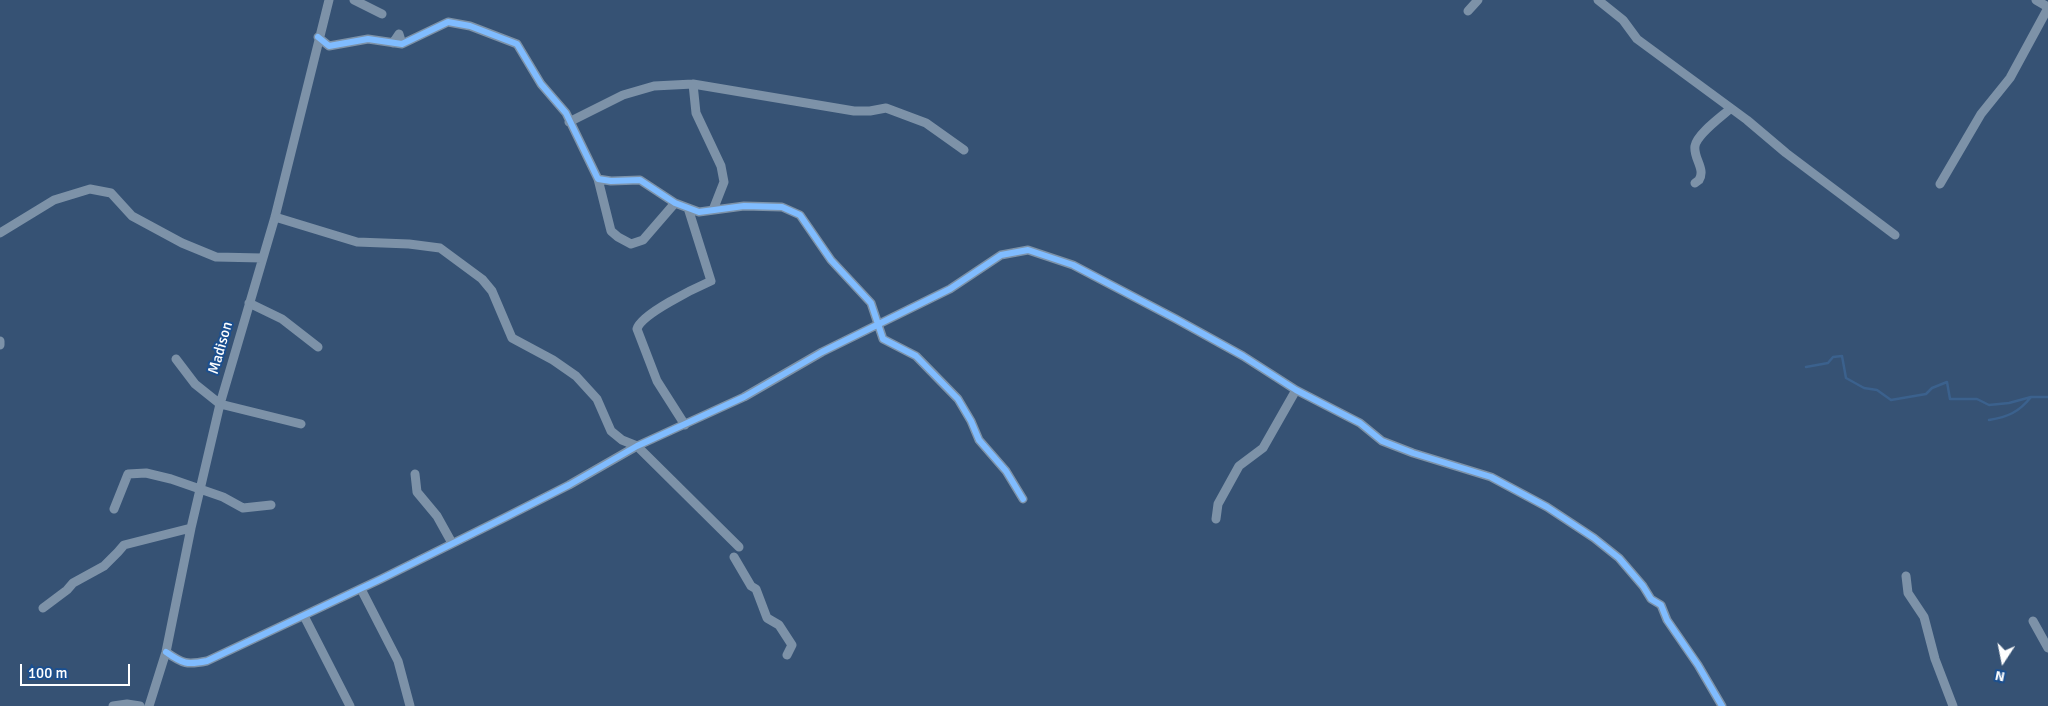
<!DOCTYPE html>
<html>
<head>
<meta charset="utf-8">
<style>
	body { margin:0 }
	#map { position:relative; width:2048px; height:706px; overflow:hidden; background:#365274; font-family:Signika,sans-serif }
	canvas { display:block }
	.north { position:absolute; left:1978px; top:636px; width:50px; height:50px; -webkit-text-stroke:4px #1b4f8f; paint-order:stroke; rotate:191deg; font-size:14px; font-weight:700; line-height:20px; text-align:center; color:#fff }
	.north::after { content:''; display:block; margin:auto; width:18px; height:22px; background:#fff; clip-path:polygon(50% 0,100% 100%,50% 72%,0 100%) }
	.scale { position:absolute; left:20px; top:664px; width:110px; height:22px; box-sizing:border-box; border:2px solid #fff; border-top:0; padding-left:6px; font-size:15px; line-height:18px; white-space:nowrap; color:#fff; -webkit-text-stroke:4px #1b4f8f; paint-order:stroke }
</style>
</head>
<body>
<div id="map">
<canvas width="2048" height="706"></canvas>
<div class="north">N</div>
<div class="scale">100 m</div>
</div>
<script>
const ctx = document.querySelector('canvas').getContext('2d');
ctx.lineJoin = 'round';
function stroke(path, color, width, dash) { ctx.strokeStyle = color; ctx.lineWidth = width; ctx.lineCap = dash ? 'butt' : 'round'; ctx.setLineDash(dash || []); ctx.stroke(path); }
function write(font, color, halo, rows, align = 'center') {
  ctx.font = font + ' Signika,sans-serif'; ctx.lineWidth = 4; ctx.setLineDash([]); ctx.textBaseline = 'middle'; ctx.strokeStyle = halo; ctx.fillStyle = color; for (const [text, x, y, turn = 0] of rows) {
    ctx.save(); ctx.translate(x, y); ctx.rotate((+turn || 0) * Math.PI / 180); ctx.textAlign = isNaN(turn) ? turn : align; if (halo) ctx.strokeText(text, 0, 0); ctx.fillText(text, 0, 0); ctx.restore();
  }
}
const stream = new Path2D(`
	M1806 367 1828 363 1833 357 1842 356 1846 378 1864 388 1877 390 1891 400 1926 394 1932 388 1947 382 1950 399H1977L1989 405 2009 403 2031 397
	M1989 420C2008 417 2019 412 2031 397H2048`);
const minor = new Path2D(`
	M354 0 382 14
	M1598 0 1623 20 1637 39 1747 120 1786 153 1895 235
	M2036 0 2048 7
	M1468 11 1478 0
	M318 37 329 46 368 39 402 44 448 22 470 26 517 44 541 84 566 113 598 179 611 181 640 180 675 203 699 212 744 206 782 207 800 215 831 260 871 303 883 339 916 356 958 399 971 421 979 440 1006 471 1023 499
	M393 43 399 34 402 44
	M569 122 623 95 654 86 693 84
	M598 179 611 231 618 237 631 244 643 240 675 203
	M1695 183 1699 180C1706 169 1693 158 1695 146 1697 134 1721 117 1730 109
	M1940 184 1981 114 2010 78 2048 8
	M713 210 724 182 721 166 696 113 693 84 854 111H870L886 108 926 123 964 150
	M275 217 357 242 409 244 440 248 482 279 492 291 512 338 553 360 576 376 597 399 611 431 622 440 637 446 739 547
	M0 233 54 200 90 189 111 193 132 216 182 243 216 257 262 258
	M249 303 282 319 318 347
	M0 341V345
	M176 359 195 384 220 404 301 424
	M685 425 657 381 637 329C641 314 695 288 711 281L688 208
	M415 474 417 492 437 516 452 543
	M114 509 128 474 146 473 171 479 223 497 243 508 271 505
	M1216 519 1218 504 1239 466 1263 448 1296 390
	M734 557 751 586 756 589 767 618 779 625 792 645 787 655
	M1906 576 1908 593 1924 617 1935 659 1953 706
	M361 589 398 661 410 706
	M43 608 67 590 73 583 104 566 118 552 124 545 191 528
	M304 616 350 706
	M2033 621 2048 648
	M166 652C183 664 187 665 207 661L381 579 504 518 569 485 637 446 744 397 822 352 950 289 1001 255 1028 250 1073 265 1176 319 1243 356 1296 390 1360 423 1382 441 1413 453 1491 477 1547 507 1594 538 1619 558 1643 586 1651 599 1661 605 1667 620 1698 665 1722 706
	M113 706 127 704 140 706
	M149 706 166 652 191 528 220 404 275 217 329 0`);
const cycleway = new Path2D(`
	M318 37 329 46 368 39 402 44 448 22 470 26 517 44 541 84 566 113 598 179 611 181 640 180 675 203 699 212 744 206 782 207 800 215 831 260 871 303 883 339 916 356 958 399 971 421 979 440 1006 471 1023 499
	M166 652C183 664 187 665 207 661L381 579 504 518 569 485 637 446 744 397 822 352 950 289 1001 255 1028 250 1073 265 1176 319 1243 356 1296 390 1360 423 1382 441 1413 453 1491 477 1547 507 1594 538 1619 558 1643 586 1651 599 1661 605 1667 620 1698 665 1722 706`);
const streetNames = [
	["Madison",221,348,-74]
];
stroke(stream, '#3b618d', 2.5);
stroke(minor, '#7d92a8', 9);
stroke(cycleway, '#80bcff', 6);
write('15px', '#fff', '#1b4f8f', streetNames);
</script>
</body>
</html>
